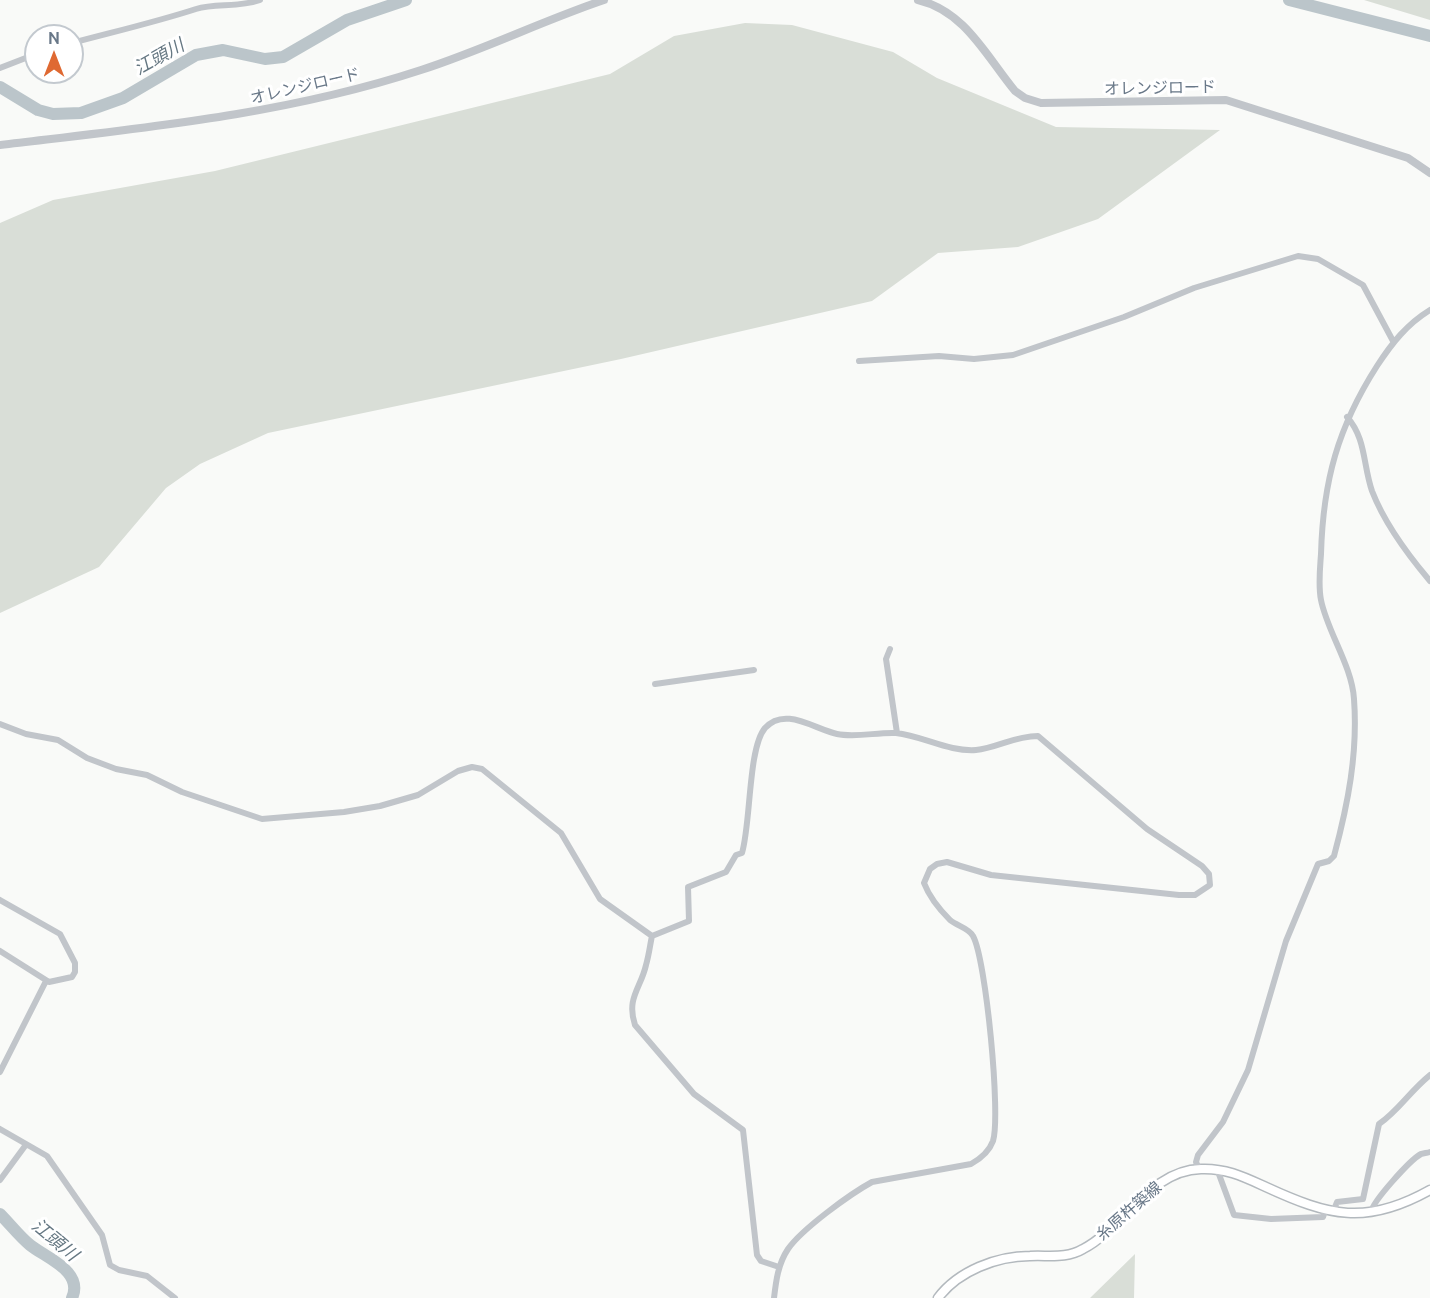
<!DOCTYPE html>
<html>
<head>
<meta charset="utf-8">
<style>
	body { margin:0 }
	#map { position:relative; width:1430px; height:1298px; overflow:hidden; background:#f9faf8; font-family:Ubuntu,sans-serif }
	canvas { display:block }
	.north { position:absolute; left:24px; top:24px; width:60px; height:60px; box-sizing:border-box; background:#fff; border:2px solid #c3c9cf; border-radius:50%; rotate:0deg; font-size:16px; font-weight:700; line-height:24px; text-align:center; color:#697888 }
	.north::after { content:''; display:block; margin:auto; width:21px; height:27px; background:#df6932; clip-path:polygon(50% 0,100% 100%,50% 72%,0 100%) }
</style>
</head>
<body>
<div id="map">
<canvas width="1430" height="1298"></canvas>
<div class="north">N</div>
</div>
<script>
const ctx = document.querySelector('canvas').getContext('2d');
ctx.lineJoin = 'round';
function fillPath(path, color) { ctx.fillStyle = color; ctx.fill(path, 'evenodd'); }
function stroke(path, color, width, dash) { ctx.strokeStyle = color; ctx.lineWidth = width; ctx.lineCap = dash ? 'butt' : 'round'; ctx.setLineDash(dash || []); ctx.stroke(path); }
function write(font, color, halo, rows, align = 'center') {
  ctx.font = font + ' Ubuntu,"Noto Sans JP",sans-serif'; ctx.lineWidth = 6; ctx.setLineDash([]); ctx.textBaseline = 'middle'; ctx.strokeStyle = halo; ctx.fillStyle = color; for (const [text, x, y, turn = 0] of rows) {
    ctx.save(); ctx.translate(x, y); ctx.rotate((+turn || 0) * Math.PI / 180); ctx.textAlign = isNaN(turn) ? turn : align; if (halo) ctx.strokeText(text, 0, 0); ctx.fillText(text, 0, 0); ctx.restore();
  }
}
const green = new Path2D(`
	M1364 0H1430V20Z
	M745 23 792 25 893 52 937 78 1056 127 1220 130 1098 219 1018 247 938 253 872 301 621 359 268 433 200 464 166 488 99 567 0 613V223L53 200 215 171 610 74 674 36Z
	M1135 1254 1134 1298H1090Z`);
const river = new Path2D(`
	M1289 0 1430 36
	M0 87 38 110 53 114 81 113 123 98 196 55 223 50 265 59 283 57 347 20 406 0
	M0 1214C10 1224 19 1236 30 1245 46 1258 84 1271 72 1298`);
const minor = new Path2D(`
	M72 43C113 32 156 22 196 9 216 3 238 8 260 0
	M0 68 36 54
	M859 361 939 356 974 359 1013 355 1124 317 1194 288 1298 256 1318 259 1363 285 1393 341
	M1347 417C1366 438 1363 465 1372 491 1384 522 1408 555 1430 581
	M890 649 886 659 897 733
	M655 684 754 670
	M0 724 26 734 58 740 87 758 116 769 147 775 182 792 262 819 344 812 380 806 418 795 458 771 472 767 482 769 561 833 600 899 652 936
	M0 900 60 934 75 963V972L72 977 49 982 0 951
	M652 936 689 921 688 887 726 872 736 855 742 853C751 823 748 748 765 728 785 706 814 729 837 734 856 738 877 732 896 733 923 736 949 752 976 750 997 748 1014 736 1038 736L1147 829 1202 866 1209 874 1210 885 1195 895H1179L991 875 947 862 937 864 930 869 924 883C929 896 940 910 950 920 957 926 969 928 973 936 986 959 1001 1116 993 1141 989 1152 980 1159 971 1164L872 1182C850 1194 802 1229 788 1249 778 1264 776 1281 774 1298
	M652 936C650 945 649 955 646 965 641 988 626 998 635 1025L694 1094 743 1130 757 1255 761 1261 779 1267
	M0 1072 46 981
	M0 1129 47 1156 102 1235 110 1265 119 1270 147 1276 175 1298
	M1199 1169 1196 1162 1198 1155 1223 1122 1248 1070 1286 941 1318 864 1329 861 1334 856C1348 804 1358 753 1354 699 1352 666 1327 631 1321 600 1318 585 1320 569 1321 554 1323 481 1338 427 1377 366 1392 343 1407 324 1430 310
	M1217 1169 1234 1215 1271 1219 1323 1217 1325 1211
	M0 1180 25 1146
	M1333 1212 1337 1202 1363 1199 1379 1124C1399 1110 1410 1091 1430 1075
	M1371 1212C1373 1201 1410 1160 1421 1154 1423 1153 1427 1153 1430 1152`);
const tertiary = new Path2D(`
	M918 0C965 11 986 56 1015 91L1025 98 1041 103 1226 100 1408 158 1430 173
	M0 145C142 128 284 115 421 70 483 50 542 21 604 0`);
const secondary = new Path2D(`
	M938 1298C958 1271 997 1256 1030 1256 1049 1255 1066 1259 1083 1249 1125 1227 1150 1170 1201 1169 1226 1168 1244 1177 1266 1187 1329 1216 1366 1226 1430 1190`);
const streetNames = [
	["オレンジロード",305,86,-13],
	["オレンジロード",1160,88,-1],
	["糸原杵築線",1129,1211,-41]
];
const waterNames = [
	["江頭川",159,57,-29],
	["江頭川",55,1240,40]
];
fillPath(green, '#d9ded7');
stroke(river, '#bbc5ca', 12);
stroke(secondary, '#b3b9be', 11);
stroke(minor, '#c1c5ca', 6);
stroke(tertiary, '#c1c5ca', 8);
stroke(secondary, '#fff', 8);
write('16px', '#697888', '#fff', streetNames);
write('italic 18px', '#667883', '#fff', waterNames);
</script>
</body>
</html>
